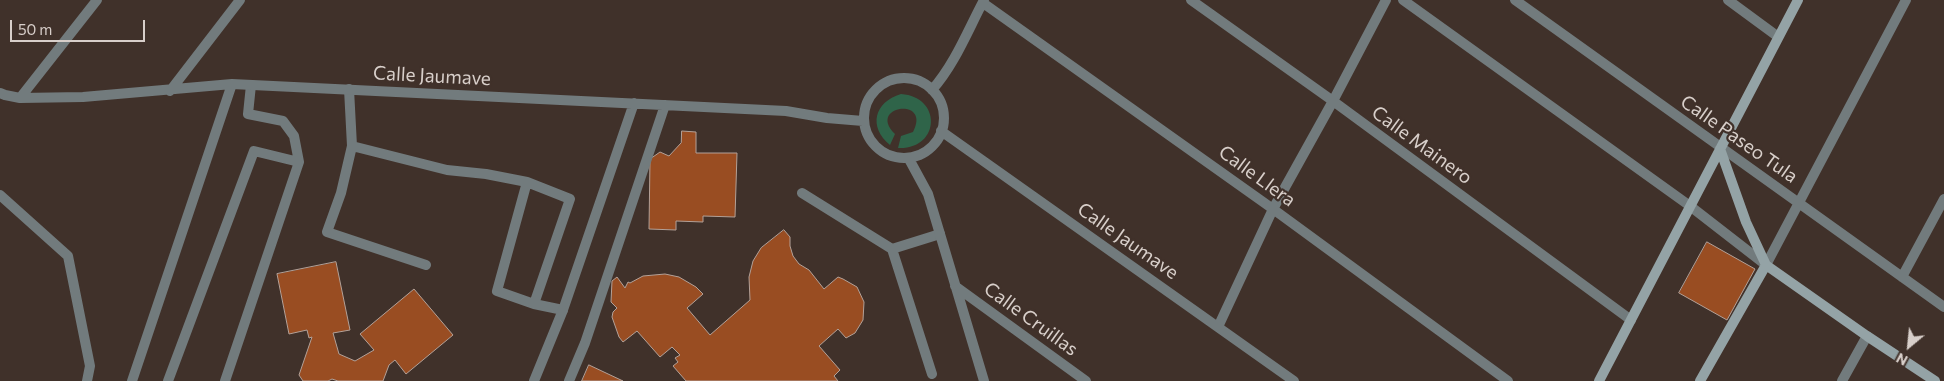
<!DOCTYPE html>
<html>
<head>
<meta charset="utf-8">
<style>
	body { margin:0 }
	#map { position:relative; width:1944px; height:381px; overflow:hidden; background:#40312a; font-family:Commissioner,sans-serif }
	canvas { display:block }
	.north { position:absolute; left:1884px; top:321px; width:50px; height:50px; -webkit-text-stroke:4px #40312a; paint-order:stroke; rotate:208deg; font-size:14px; font-weight:700; line-height:20px; text-align:center; color:#d8cfca }
	.north::after { content:''; display:block; margin:auto; width:18px; height:22px; background:#d8cfca; clip-path:polygon(50% 0,100% 100%,50% 72%,0 100%) }
	.scale { position:absolute; left:10px; top:20px; width:135px; height:22px; box-sizing:border-box; border:2px solid #d8cfca; border-top:0; padding-left:6px; font-size:15px; line-height:18px; white-space:nowrap; color:#d8cfca; -webkit-text-stroke:4px #40312a; paint-order:stroke }
</style>
</head>
<body>
<div id="map">
<canvas width="1944" height="381"></canvas>
<div class="north">N</div>
<div class="scale">50 m</div>
</div>
<script>
const ctx = document.querySelector('canvas').getContext('2d');
ctx.lineJoin = 'round';
function fillPath(path, color) { ctx.fillStyle = color; ctx.fill(path, 'evenodd'); }
function stroke(path, color, width, dash) { ctx.strokeStyle = color; ctx.lineWidth = width; ctx.lineCap = dash ? 'butt' : 'round'; ctx.setLineDash(dash || []); ctx.stroke(path); }
function write(font, color, halo, rows, align = 'center') {
  ctx.font = font + ' Commissioner,sans-serif'; ctx.lineWidth = 4.5; ctx.setLineDash([]); ctx.textBaseline = 'middle'; ctx.strokeStyle = halo; ctx.fillStyle = color; for (const [text, x, y, turn = 0] of rows) {
    ctx.save(); ctx.translate(x, y); ctx.rotate((+turn || 0) * Math.PI / 180); ctx.textAlign = isNaN(turn) ? turn : align; if (halo) ctx.strokeText(text, 0, 0); ctx.fillText(text, 0, 0); ctx.restore();
  }
}
const green = new Path2D(`
	M901 94C943 97 940 150 898 148L901 136 913 132C932 96 866 106 895 134L890 145C868 127 874 102 901 94Z`);
const building = new Path2D(`
	M682 131 696 132V153H737L735 217 703 216V222L676 221V230L649 229 650 159 660 152 669 156 681 143Z
	M784 230 790 237V246L793 256 799 264 809 270 824 289 838 277 843 279 857 287 864 302 863 320 855 333 846 338 838 329 819 346 840 370 834 376 838 381H686L673 366 678 362 675 358 680 355 672 347 660 357 637 331 623 342 619 337 612 317 613 312 617 308 611 302 612 281 617 277 625 288 628 282 630 283 643 276 665 274 679 277 696 287 703 294 687 308 710 335 750 300 749 277 753 261 761 248Z
	M1707 242 1755 269 1727 320 1679 293Z
	M336 262 350 330 333 333 339 354 355 361 374 350 360 334 414 289 453 335 406 374 395 360 389 365 383 381H338L332 379 328 381H303L299 375 312 337 309 338 307 330 289 334 277 274Z
	M589 365 623 381H582Z`);
const lane = new Path2D(`
	M349 89 352 146 341 193 327 232 426 265
	M352 146 447 170 486 174 527 182 570 199 534 304
	M527 182 497 291 534 304 563 310
	M802 193 892 249 932 374
	M0 195 68 256 90 366 87 381
	M892 249 940 234
	M168 381 254 151 299 162
	M225 381 299 162 294 136 283 121 248 114 251 85`);
const street = new Path2D(`
	M1191 0 1333 101 1631 320
	M1403 0 1690 206 1766 265 1906 0
	M1515 0 1944 307
	M1728 0 1777 36
	M983 3 1273 209 1508 381
	M864 118a40 40 0 1 1 80 0a40 40 0 1 1-80 0Z
	M932 90C955 64 968 30 984 0
	M170 91 240 0
	M0 93 5 95 20 98 83 97 232 84 786 111 827 118 863 121
	M20 98 97 0
	M941 131 1294 381
	M909 159 928 194 984 381
	M1902 277 1944 199
	M955 286 1086 381
	M1218 327 1273 209 1333 101 1386 0
	M132 381 232 84
	M534 381 563 310 634 103
	M569 381 585 343 665 105
	M1842 381 1867 336`);
const secondary = new Path2D(`
	M1720 149 1746 222 1766 265
	M1766 265 1867 336 1935 381
	M1599 381 1798 0
	M1700 381 1766 265`);
const streetNames = [
	["Calle Jaumave",432,76,3],
	["Calle Paseo Tula",1739,139,35],
	["Calle Mainero",1422,145,36],
	["Calle Llera",1257,176,36],
	["Calle Jaumave",1128,241,35],
	["Calle Cruillas",1031,319,36]
];
fillPath(green, '#2f6449');
fillPath(building, '#994d22');
stroke(building, '#b3a198', 1);
stroke(lane, '#727b7d', 10);
stroke(street, '#727b7d', 10);
stroke(secondary, '#94a3a6', 10);
write('19px', '#d8cfca', '#40312a', streetNames);
</script>
</body>
</html>
